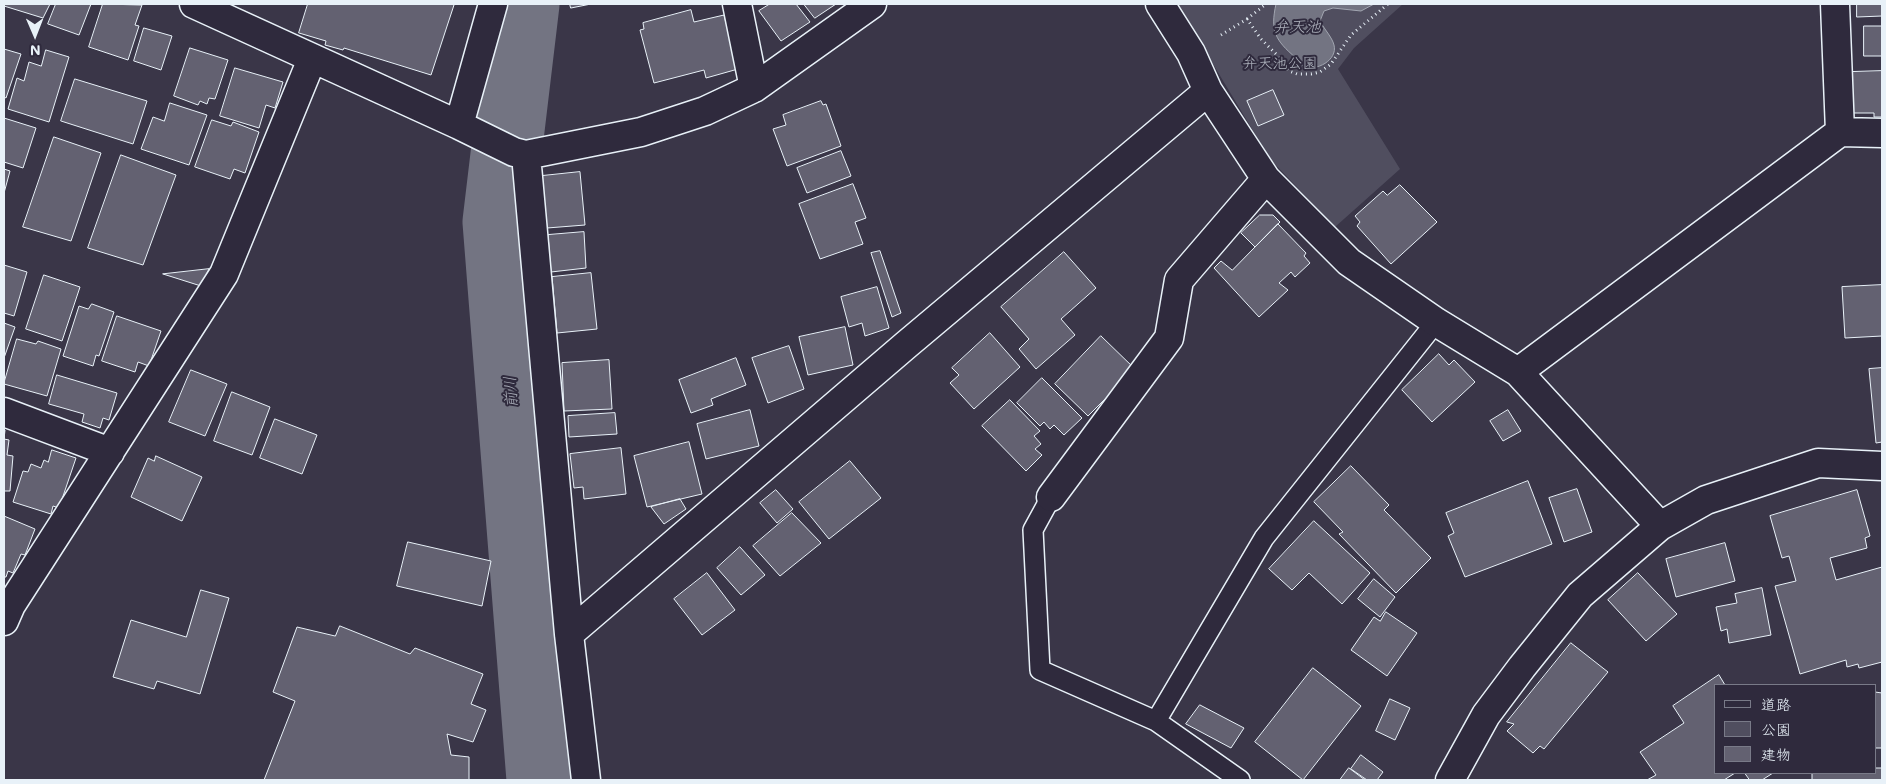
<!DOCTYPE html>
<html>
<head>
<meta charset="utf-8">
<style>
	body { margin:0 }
	#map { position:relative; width:1886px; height:784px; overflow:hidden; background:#3a3648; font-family:Mali,"Klee One",sans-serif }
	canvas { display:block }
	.frame { position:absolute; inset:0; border:5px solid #e8f1f8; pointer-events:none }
	.legend { position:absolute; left:1714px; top:684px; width:162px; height:90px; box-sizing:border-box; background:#2f2a3d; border:1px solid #797a88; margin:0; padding:6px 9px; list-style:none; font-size:15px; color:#e8f1f8 }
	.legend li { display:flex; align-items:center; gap:10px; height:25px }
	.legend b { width:25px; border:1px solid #797a88 }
	.north { position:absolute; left:10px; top:10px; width:50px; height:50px; -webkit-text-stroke:4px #2f2a3d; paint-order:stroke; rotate:179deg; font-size:14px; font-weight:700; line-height:20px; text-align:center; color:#e8f1f8 }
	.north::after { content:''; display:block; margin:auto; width:18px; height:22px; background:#e8f1f8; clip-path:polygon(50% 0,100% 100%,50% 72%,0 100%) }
</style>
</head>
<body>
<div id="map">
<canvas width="1886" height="784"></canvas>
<div class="frame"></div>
<ul class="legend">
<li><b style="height:6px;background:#2f2a3d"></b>道路</li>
<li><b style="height:14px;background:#504e5f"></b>公園</li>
<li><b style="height:14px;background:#636171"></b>建物</li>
</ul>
<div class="north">N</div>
</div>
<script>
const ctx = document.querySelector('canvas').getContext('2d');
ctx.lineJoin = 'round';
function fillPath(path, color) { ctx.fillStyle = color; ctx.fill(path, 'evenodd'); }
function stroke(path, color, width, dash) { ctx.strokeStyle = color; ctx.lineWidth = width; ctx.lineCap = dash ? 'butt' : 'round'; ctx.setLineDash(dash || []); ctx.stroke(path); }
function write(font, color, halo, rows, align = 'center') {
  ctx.font = font + ' Mali,"Klee One",sans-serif'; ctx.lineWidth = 4; ctx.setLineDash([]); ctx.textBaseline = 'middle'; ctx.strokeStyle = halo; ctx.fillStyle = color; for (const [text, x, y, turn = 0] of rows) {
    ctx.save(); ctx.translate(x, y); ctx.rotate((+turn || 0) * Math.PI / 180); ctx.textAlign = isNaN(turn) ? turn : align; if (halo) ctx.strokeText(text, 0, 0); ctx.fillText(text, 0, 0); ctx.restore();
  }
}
const green = new Path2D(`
	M1177 4H1403L1354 48 1338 69 1400 169 1335 227 1270 159Z`);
const water = new Path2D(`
	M1276 4H1374L1361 11 1333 8 1324 11 1320 21C1324 29 1332 37 1334 45 1338 60 1316 72 1304 66 1301 65 1298 60 1296 58 1275 40 1270 31 1276 4Z`);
const river = new Path2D(`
	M524 4 498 222 542 780`);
const building = new Path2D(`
	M4 4H50L43 18 4 6Z
	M56 4H91L79 35 48 24Z
	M103 4 142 5 135 25 139 26 128 60 89 47Z
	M308 4H451L454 5 431 75 344 48 343 50 325 45 326 41 299 33Z
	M570 4H591L571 8Z
	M770 4H796L810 22 781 41 759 11Z
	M804 4H836L815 18Z
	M1857 4H1882V16L1857 17Z
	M691 10 694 22 724 15 738 69 706 78 704 70 654 83 640 30 644 29 643 23Z
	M1864 26H1882V56H1864Z
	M144 28 172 36 161 70 134 61Z
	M190 48 228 60 215 99 209 98 207 104 200 101 198 105 174 96Z
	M4 49 21 54 6 98 4 97Z
	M46 50 69 57 49 122 8 109 17 78 24 81 29 62 41 66Z
	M235 68 283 82 275 108 266 105 259 128 220 116Z
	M1882 71V117H1874V113H1852L1851 72Z
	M75 79 147 101 133 144 61 121Z
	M1273 90 1284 115 1258 126 1247 101Z
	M821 101 823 105 826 104 841 146 787 166 773 129 786 125 783 115Z
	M170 103 207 115 189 165 141 149 153 117 164 121Z
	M4 118 36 128 23 168 4 162Z
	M212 120 231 126 233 122 259 132 245 173 234 169 230 179 195 167Z
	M54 137 101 153 71 241 23 227Z
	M841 151 851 176 807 193 797 168Z
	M121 155 176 175 143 265 88 248Z
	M4 169 10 171 4 193Z
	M580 172 585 225 547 228 542 176Z
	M853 184 866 218 855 222 863 244 820 259 799 204Z
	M1400 185 1437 222 1391 264 1357 226 1360 222 1355 216 1383 191 1387 195Z
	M1260 215H1273L1280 222 1255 247 1241 233Z
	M1278 224 1306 253 1304 256 1310 263 1295 277 1291 272 1279 283 1288 290 1259 317 1214 268 1221 261 1232 270Z
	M584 232 586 268 551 272 548 235Z
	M880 251 901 313 892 317 871 253Z
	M1064 252 1096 288 1061 319 1075 335 1036 369 1019 349 1029 339 1001 307Z
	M4 265 27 272 14 316 4 313Z
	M209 269 201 286 163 274Z
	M591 273 597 329 557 333 552 277Z
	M44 275 80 287 62 341 26 329Z
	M1882 285V336L1845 338 1842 287Z
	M877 287 889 328 865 336 862 323 849 327 841 297Z
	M92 304 114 312 99 356 96 355 93 366 63 356 79 306 88 309Z
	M117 316 161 331 149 366 138 362 135 372 102 361Z
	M4 323 15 327 4 358Z
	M845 327 853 365 808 375 799 337Z
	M990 333 1020 367 974 409 950 383 959 375 952 368Z
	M1101 336 1135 369 1088 416 1055 384Z
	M17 339 36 344 38 341 61 349 47 396 4 384Z
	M789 346 804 389 768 403 752 358Z
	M1439 354 1449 365 1454 360 1475 382 1432 422 1402 390Z
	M736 358 746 385 711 399 713 405 691 413 679 380Z
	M609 360 612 409 564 411 562 363Z
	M1882 368V442L1876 443 1869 369Z
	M191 370 227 384 205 436 169 422Z
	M57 375 117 393 109 420 103 418 100 428 82 422 84 414 49 404Z
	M1042 378 1082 418 1064 435 1054 425 1050 429 1044 422 1040 426 1017 403Z
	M232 392 270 407 252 455 214 441Z
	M1010 400 1040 431 1034 436 1041 444 1035 449 1042 455 1026 471 982 426Z
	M750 410 759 446 706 459 697 424Z
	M1508 410 1521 431 1503 441 1490 421Z
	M615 413 617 434 569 437 568 416Z
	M275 419 317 435 302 474 260 458Z
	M4 430H5L4 439 9 440 7 455 13 456 10 491H4Z
	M689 442 702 494 647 507 634 456Z
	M621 448 626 494 584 499 583 487 574 488 570 454Z
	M52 450 76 458 59 508 53 506 51 514 13 502 23 471 28 472 31 464 41 468 44 460 48 462Z
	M156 456 202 477 182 521 131 497 148 458 154 461Z
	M850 461 881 498 829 539 799 502Z
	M1351 466 1389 505 1384 510 1431 558 1396 593 1339 534 1343 532 1314 502Z
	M1528 481 1552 544 1465 577 1448 536 1454 533 1446 513Z
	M1577 489 1592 532 1564 542 1549 498Z
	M776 490 793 509 777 523 760 503Z
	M1857 490 1870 536 1865 538 1867 548 1830 558 1836 580 1882 567V662L1859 668 1858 664 1847 667 1846 660 1800 674 1775 586 1796 581 1789 556 1782 558 1770 516Z
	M680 499 686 509 664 524 651 507Z
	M792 513 821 543 780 576 753 546Z
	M4 516 35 529 25 555 21 554 13 573 8 571 6 577H4Z
	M1314 521 1370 573 1342 604 1309 573 1292 590 1269 569Z
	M408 542 491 561 482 606 397 586Z
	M1725 543 1735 581 1676 597 1666 559Z
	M740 547 765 575 741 595 717 568Z
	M707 573 735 610 702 635 674 599Z
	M1638 573 1677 614 1646 641 1608 600Z
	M1374 579 1395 597 1380 617 1358 599Z
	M1762 588 1771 635 1729 643 1727 629 1721 631 1716 607 1737 603 1735 594Z
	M201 590 229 598 200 694 157 681 154 689 113 677 131 620 186 637Z
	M1386 612 1417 633 1387 676 1351 650 1374 617 1380 621Z
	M340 626 410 654 415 648 483 674 471 704 486 710 473 742 447 734 451 755 469 757V780H264L295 701 273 692 297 627 335 636Z
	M1571 643 1608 672 1544 749 1540 746 1533 753 1507 731 1514 724 1507 722Z
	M1313 668 1361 706 1303 780 1255 742Z
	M1719 675 1725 685H1715V773H1735L1724 780H1647L1656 775 1640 752 1684 723 1673 706Z
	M1882 688V748H1875V692L1882 693Z
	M1390 699 1410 708 1395 740 1376 731Z
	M1200 705 1244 728 1231 748 1186 724Z
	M1361 755 1383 772 1377 780H1367L1351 769Z
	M1349 768 1365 780H1340Z
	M1875 768H1882V780H1812V773H1875Z
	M1745 773H1773L1762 780H1750Z`);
const path = new Path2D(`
	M1247 19 1266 4
	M1221 35 1247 19 1261 39 1276 54 1289 71 1297 74H1311L1320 72 1331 64 1351 35 1388 4`);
const service = new Path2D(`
	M1051 497 1033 530 1040 670 1156 721 1240 780
	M1156 721 1264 538 1436 322`);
const minor = new Path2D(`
	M194 4 459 125 514 152 526 155 641 132 705 111 754 88 872 4
	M737 4 754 88
	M1160 4 1191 53 1208 91 1266 179 1349 262 1436 322 1518 372 1660 526
	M1835 4 1840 132
	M459 125 493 4
	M526 155 569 634 586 780
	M1518 372 1840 132 1882 133
	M4 412 110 452
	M1051 497 1169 338 1179 280 1266 179
	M4 621 11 605 224 274 312 59
	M569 634 906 345 1208 91
	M1450 780 1486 715 1522 667 1580 595 1660 526 1706 500 1818 463 1882 466`);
const parkNames = [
	["弁天池公園",1280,63]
];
const waterNames = [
	["弁天池",1297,27],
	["前川",511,392,-94]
];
fillPath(green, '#504e5f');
fillPath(water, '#737482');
stroke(water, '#a2a6b1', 1);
stroke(river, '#737482', 71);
fillPath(building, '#636171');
stroke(building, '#e8f1f8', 1);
stroke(service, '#e8f1f8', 22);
stroke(minor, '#e8f1f8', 31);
stroke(path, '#e8f1f8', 3, [1, 4]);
stroke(service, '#2f2a3d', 19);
stroke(minor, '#2f2a3d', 28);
write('15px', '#b3b8c2', '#2f2a3d', parkNames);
write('italic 16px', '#aeb2bd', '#2f2a3d', waterNames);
</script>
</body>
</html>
